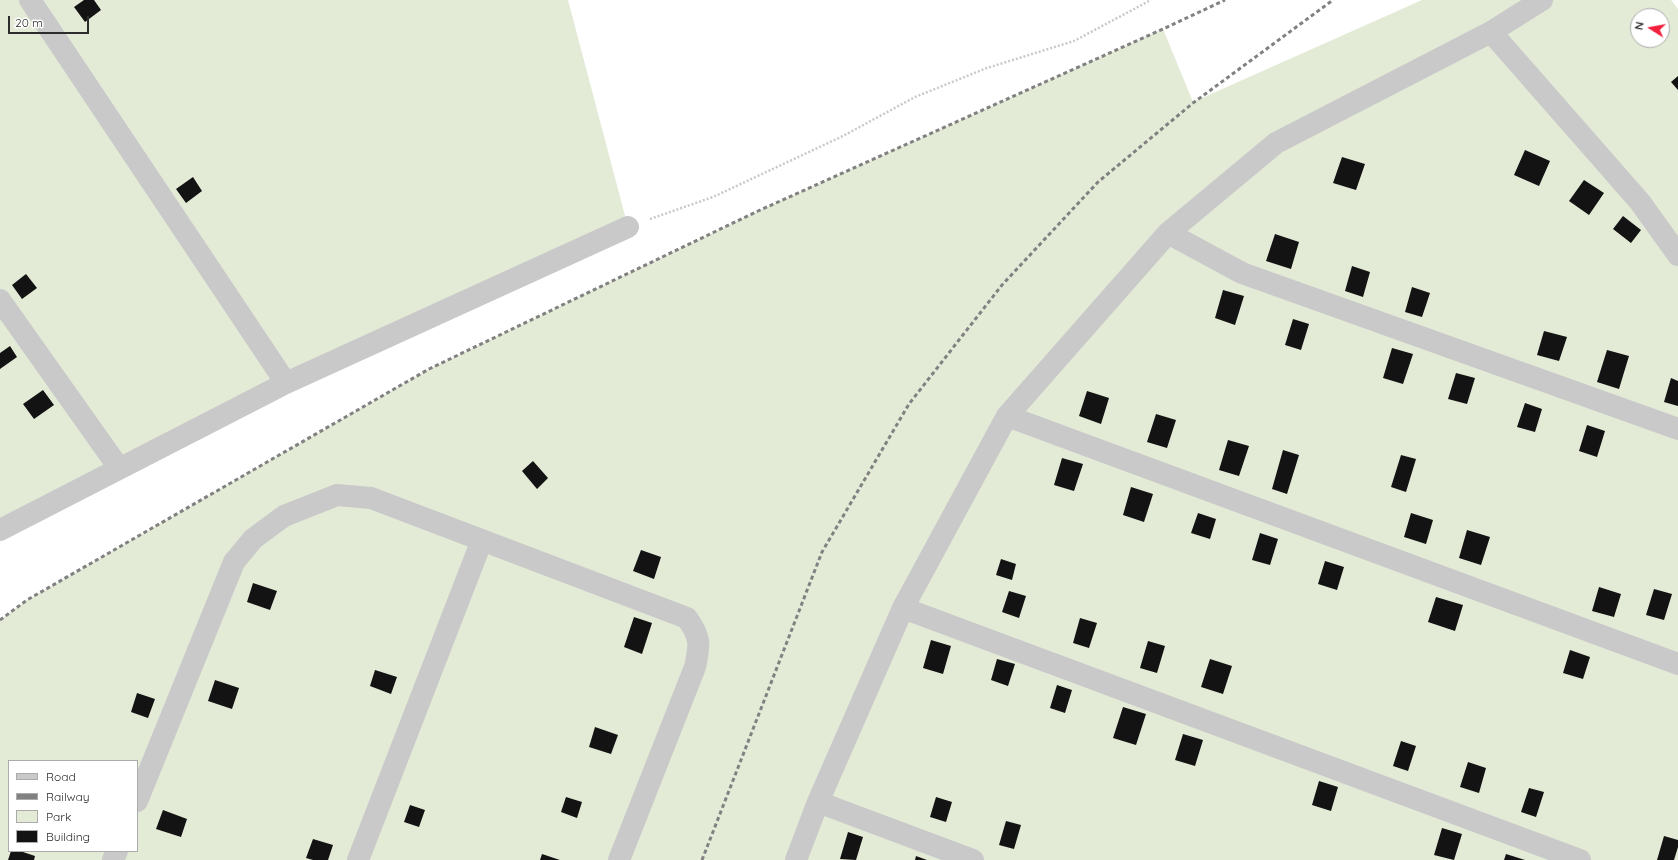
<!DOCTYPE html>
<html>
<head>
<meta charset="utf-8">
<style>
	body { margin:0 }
	#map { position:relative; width:1678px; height:860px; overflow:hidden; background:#fff; font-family:Quicksand,sans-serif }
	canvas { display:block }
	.legend { position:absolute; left:8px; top:760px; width:130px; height:92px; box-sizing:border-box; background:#fff; border:1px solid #ababab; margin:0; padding:5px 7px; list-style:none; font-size:12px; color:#2c2c2c }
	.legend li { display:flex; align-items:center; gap:8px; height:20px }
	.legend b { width:20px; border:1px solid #ababab }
	.north { position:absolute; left:1630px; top:8px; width:40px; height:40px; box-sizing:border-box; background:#fff; border:1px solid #ababab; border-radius:50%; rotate:281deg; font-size:11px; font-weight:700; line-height:16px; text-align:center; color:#2c2c2c }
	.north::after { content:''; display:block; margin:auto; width:14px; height:18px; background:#f21f3d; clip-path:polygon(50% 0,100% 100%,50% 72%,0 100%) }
	.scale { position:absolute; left:8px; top:16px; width:81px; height:18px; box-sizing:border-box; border:2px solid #2c2c2c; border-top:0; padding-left:5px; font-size:12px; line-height:14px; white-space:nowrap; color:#2c2c2c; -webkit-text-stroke:3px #fff; paint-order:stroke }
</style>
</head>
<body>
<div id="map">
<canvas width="1678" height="860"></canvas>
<ul class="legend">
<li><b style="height:5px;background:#c9c9c9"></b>Road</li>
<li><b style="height:5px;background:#818181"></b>Railway</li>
<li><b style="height:11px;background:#e3ebd7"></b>Park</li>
<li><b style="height:11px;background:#131313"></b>Building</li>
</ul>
<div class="north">N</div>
<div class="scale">20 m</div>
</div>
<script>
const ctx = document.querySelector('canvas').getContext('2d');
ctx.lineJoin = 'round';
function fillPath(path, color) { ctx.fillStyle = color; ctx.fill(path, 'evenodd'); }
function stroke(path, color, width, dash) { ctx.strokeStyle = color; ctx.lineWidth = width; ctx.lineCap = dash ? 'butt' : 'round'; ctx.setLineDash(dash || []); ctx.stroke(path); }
const green = new Path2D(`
	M0 0H568L628 227 0 530Z
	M1422 0H1671L1678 9V860H0V620L27 600 429 369 758 211 1163 29 1193 102ZM1638 16H1662V40H1638ZM9 761H137V851H9Z`);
const building = new Path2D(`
	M84 0H94L101 10 85 22 74 7Z
	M1678 76V90L1671 82Z
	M1525 150 1550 161 1539 186 1514 175Z
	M1342 157 1365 164 1356 190 1333 183Z
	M193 177 202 191 186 203 176 189Z
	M1584 180 1604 193 1589 215 1569 201Z
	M1623 216 1641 230 1631 243 1613 229Z
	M1275 234 1299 242 1291 269 1266 261Z
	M1352 266 1370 272 1363 297 1345 291Z
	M26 274 37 288 22 299 12 285Z
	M1412 287 1430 293 1422 317 1405 312Z
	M1223 290 1244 296 1235 325 1215 318Z
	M1293 319 1309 324 1301 350 1285 345Z
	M1544 331 1567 337 1559 361 1537 355Z
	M10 346 17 357 0 369V353Z
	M1392 348 1413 354 1403 384 1383 378Z
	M1607 350 1629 356 1619 389 1597 382Z
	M1456 373 1475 378 1467 404 1448 399Z
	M1671 378 1678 381V406L1664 402Z
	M43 390 54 405 34 419 23 404Z
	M1087 391 1109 398 1101 424 1079 416Z
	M1525 403 1542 409 1535 432 1517 427Z
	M1156 414 1176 420 1167 448 1147 442Z
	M1587 425 1605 431 1597 457 1579 451Z
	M1228 440 1249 446 1239 476 1219 470Z
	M1283 450 1299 455 1287 494 1272 489Z
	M1401 455 1416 459 1406 492 1391 487Z
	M1062 458 1083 464 1074 491 1054 485Z
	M533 461 548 478 537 489 522 471Z
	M1131 487 1153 494 1144 522 1123 515Z
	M1198 513 1216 519 1210 539 1191 533Z
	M1411 513 1433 520 1426 544 1404 537Z
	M1467 530 1490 537 1481 565 1459 558Z
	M1260 533 1278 539 1270 565 1252 560Z
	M641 550 661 557 654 579 633 571Z
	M1001 559 1016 564 1012 580 996 575Z
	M1325 561 1344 567 1337 590 1318 584Z
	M253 583 277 591 270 610 247 602Z
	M1599 587 1621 594 1614 617 1592 611Z
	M1654 589 1672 594 1664 620 1646 615Z
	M1009 591 1026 596 1019 618 1002 612Z
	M1436 597 1463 605 1455 631 1428 622Z
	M634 617 652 623 642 654 624 647Z
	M1080 618 1097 623 1089 648 1073 643Z
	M931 640 951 646 943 674 923 668Z
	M1148 641 1165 646 1157 673 1140 668Z
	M1570 650 1590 657 1583 679 1563 673Z
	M997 659 1015 664 1008 686 991 680Z
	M1210 659 1232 666 1223 694 1201 687Z
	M375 670 397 677 391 694 370 686Z
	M215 680 239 688 232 709 208 701Z
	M1057 685 1072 690 1065 713 1050 708Z
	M137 693 155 699 148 718 131 712Z
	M1123 707 1146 714 1136 745 1113 738Z
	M595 727 618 735 611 754 589 747Z
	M1183 734 1203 740 1195 766 1175 760Z
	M1401 741 1416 746 1408 771 1393 766Z
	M1468 762 1486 768 1479 793 1460 787Z
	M1319 781 1338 787 1331 811 1312 805Z
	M1529 788 1544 792 1536 817 1521 812Z
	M566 797 582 802 577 818 561 812Z
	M936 797 952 802 946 822 930 817Z
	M410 805 425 810 419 827 404 822Z
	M163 810 187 819 181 837 156 829Z
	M1006 821 1021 825 1014 849 999 845Z
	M1442 828 1462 834 1454 860 1434 855Z
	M848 832 863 837 856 860 840 859Z
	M1664 836 1678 840V847L1674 860H1657Z
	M313 839 333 845 328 860H313L306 858Z
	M11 851H20L35 856 34 860H8Z
	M542 854 560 860H540Z
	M1506 854 1525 860H1504Z
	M916 856 927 860H915Z`);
const path = new Path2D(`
	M650 219 713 197 843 136 915 97 987 68 1074 41 1151 0`);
const minor = new Path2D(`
	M30 0 286 383
	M1491 32 1640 202 1678 255
	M1168 233 1242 273 1678 429
	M0 300 119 468
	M1007 416 1678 664
	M0 530 286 383 628 227
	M903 608 1580 860
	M137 801 234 562 253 539 284 516 337 495 371 498 687 618C701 638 700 644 695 667L619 860
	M818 802 973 860
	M113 860 117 851
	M358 860 482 540
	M796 860 818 802 903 608 1007 416 1168 233 1276 143 1491 32 1542 0`);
const rail = new Path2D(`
	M0 620 27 600 429 369 758 211 1163 29 1225 0
	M702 860 822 552 909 404 1002 285 1098 182 1193 103 1333 0`);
fillPath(green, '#e3ebd7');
fillPath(building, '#131313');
stroke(path, '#c9c9c9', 2.5, [2, 2]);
stroke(minor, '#c9c9c9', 22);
stroke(rail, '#818181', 3, [4, 3]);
</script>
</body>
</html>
